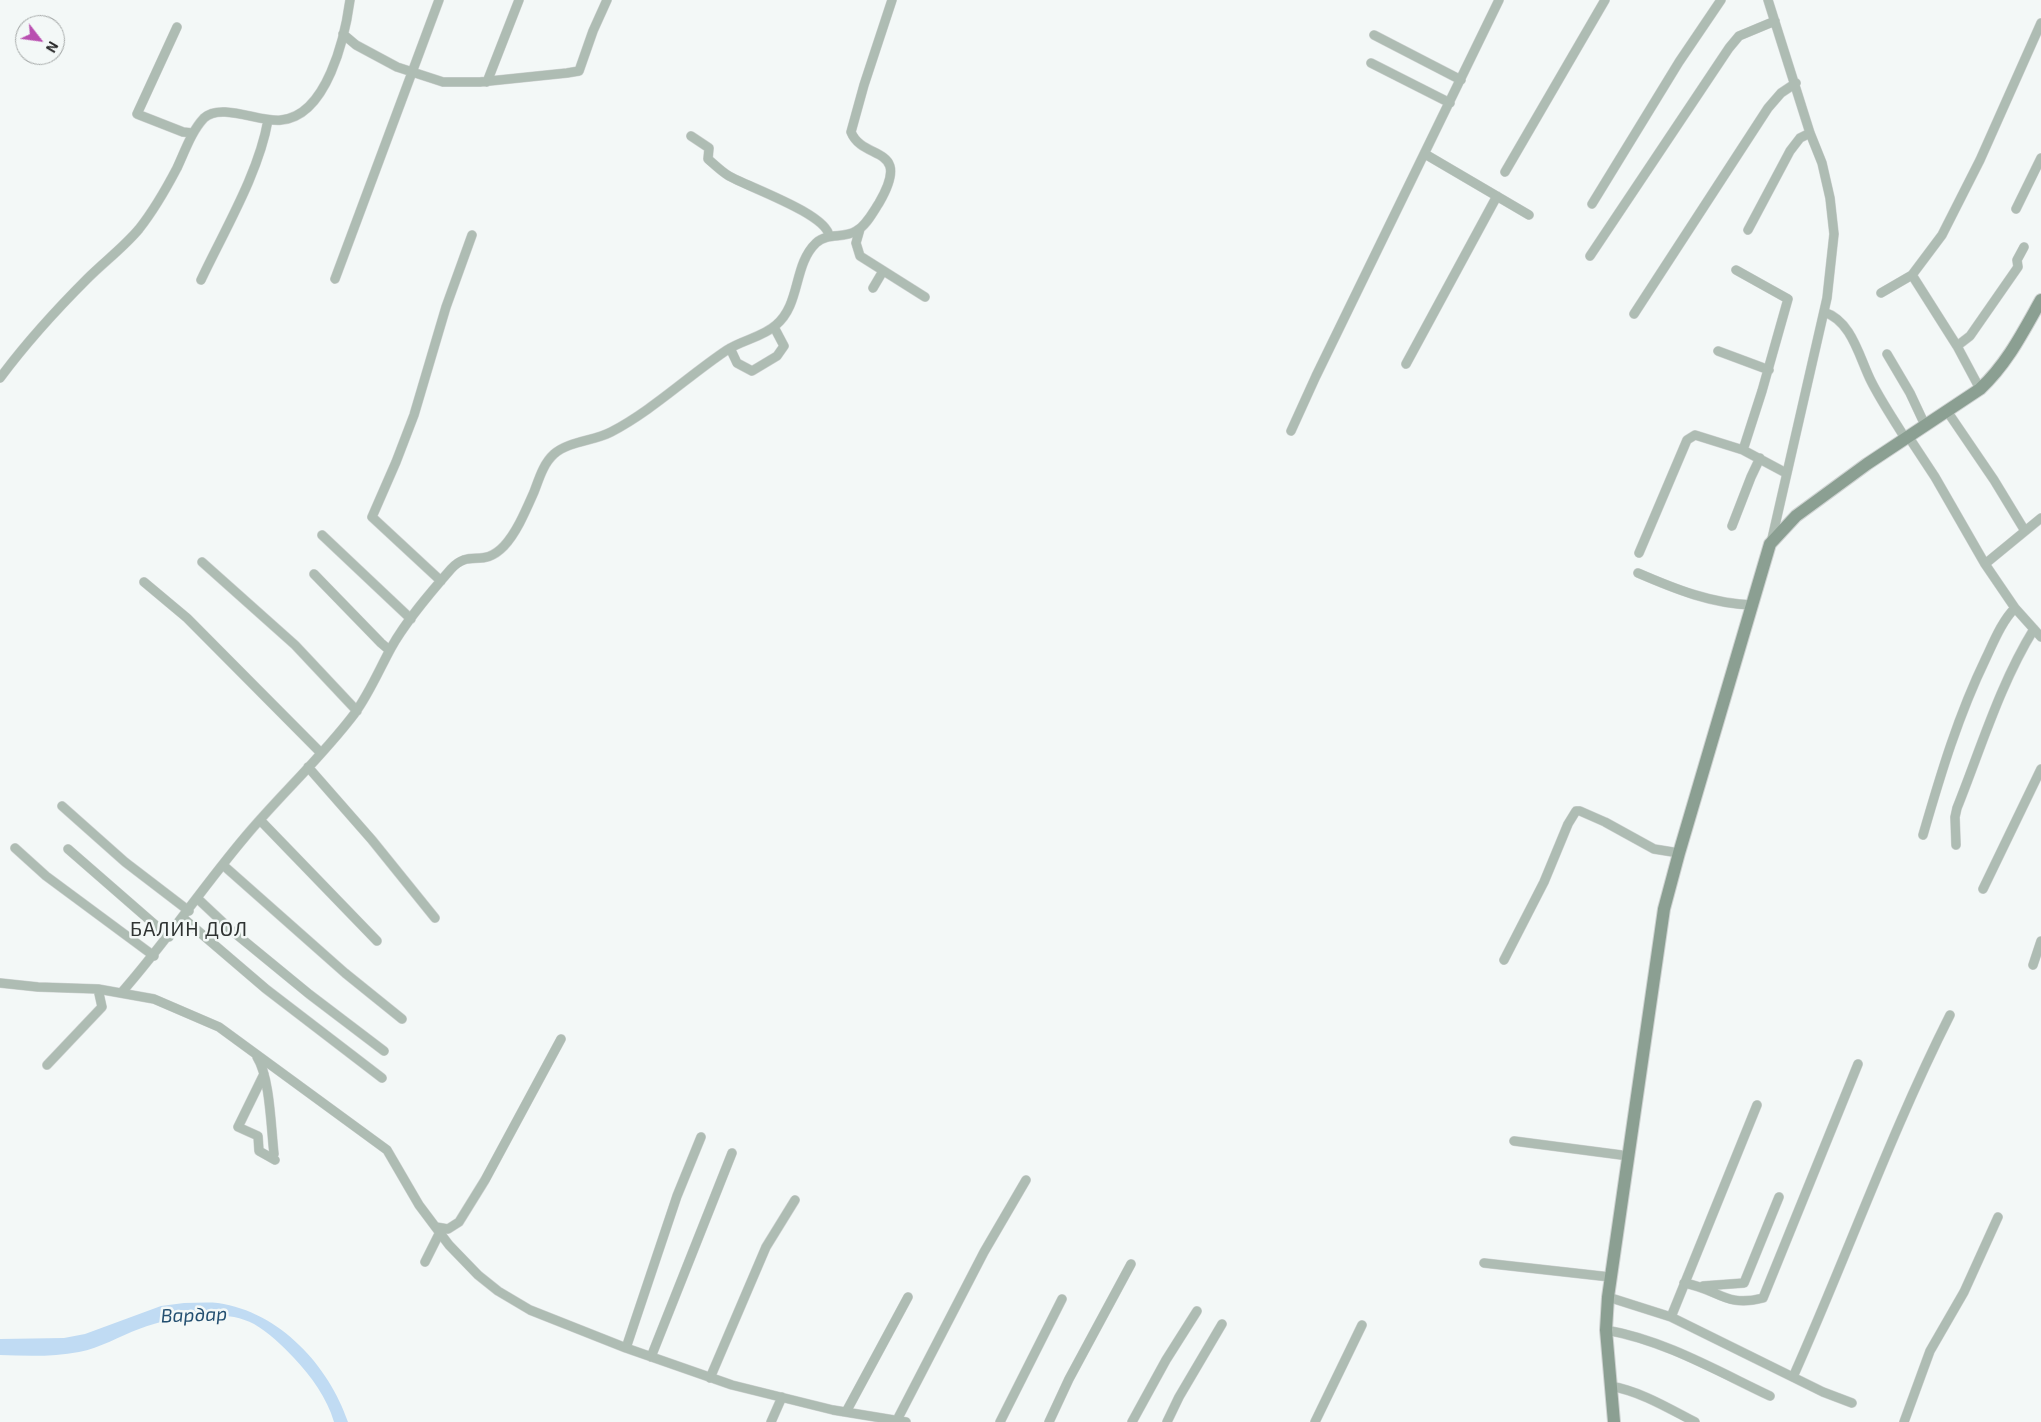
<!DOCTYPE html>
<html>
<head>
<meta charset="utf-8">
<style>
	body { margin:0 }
	#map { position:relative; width:2041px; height:1422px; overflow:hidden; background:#f3f8f7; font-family:"Exo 2",sans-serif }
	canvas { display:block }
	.north { position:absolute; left:15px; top:15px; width:50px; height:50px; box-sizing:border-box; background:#f3f8f7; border:1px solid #a2a6a5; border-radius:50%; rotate:120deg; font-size:14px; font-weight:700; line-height:20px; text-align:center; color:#292a2a }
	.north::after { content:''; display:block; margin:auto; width:18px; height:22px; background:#b94fb0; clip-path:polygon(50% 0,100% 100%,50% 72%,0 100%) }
</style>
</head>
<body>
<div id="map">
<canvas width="2041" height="1422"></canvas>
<div class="north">N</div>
</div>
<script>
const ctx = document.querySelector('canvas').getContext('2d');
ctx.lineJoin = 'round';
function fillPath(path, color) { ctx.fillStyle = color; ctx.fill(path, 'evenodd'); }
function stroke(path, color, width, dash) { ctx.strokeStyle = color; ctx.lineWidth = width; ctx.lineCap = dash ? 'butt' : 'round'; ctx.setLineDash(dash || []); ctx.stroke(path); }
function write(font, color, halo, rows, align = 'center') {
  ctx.font = font + ' "Exo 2",sans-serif'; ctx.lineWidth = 5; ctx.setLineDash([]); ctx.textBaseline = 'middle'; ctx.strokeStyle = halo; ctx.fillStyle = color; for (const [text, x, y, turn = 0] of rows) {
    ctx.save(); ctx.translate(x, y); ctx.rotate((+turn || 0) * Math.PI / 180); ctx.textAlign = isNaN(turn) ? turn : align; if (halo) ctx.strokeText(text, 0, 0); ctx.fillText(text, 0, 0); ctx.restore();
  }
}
const water = new Path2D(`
	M184 1303C195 1303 207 1302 218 1303 280 1312 329 1366 348 1422H334C327 1398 311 1376 294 1358 282 1345 269 1333 254 1324 223 1307 170 1317 139 1329 120 1336 100 1348 79 1352 54 1357 26 1356 0 1355V1339L64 1338 85 1334 161 1306Z`);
const street = new Path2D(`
	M1768 0 1810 133 1822 163 1830 198 1834 234 1827 298 1771 543
	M177 27 137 114 183 132 193 133
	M343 34 356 45 397 67 443 82H480L567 73 579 71 593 31 607 0
	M1374 35 1461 80
	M1371 63 1450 103
	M487 82 519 0
	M691 136 709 148 708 159C715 165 722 172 729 176 748 187 827 214 829 236
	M1425 154 1529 215
	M1505 172 1605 0
	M1592 204 1679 62 1721 0
	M2016 209 2041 158
	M860 229 856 243 860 256 925 297
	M1748 230 1790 151 1800 138 1810 133
	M1590 256 1729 48 1739 36 1775 21
	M1736 270 1788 299 1762 391 1743 450
	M1912 275 1957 346 1980 389
	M335 279 439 0
	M201 280C224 231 259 173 268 120
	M873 288 883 271
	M1881 293 1912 275 1942 235 1980 160 2041 23
	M1824 312C1852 321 1859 357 1871 381 1881 401 1894 420 1905 438
	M1634 314 1768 108 1781 93 1796 83
	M1957 346 1970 336 2018 267 2017 260 2024 247
	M730 348 737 363 752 371 777 356 784 346 774 327
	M1718 351 1769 370
	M1887 354 1910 393 1925 425
	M1406 364 1497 196
	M0 378C26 343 56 310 87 279 104 262 124 247 139 229 154 210 166 189 177 168 185 151 191 132 204 118 221 102 261 123 281 120 327 116 345 37 350 0
	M1947 411 1994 480 2025 531
	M1291 431 1316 376 1499 0
	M1908 436 1935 477 1985 564 2015 608 2041 637
	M1732 526 1751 477 1760 458
	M322 535 411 619
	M1639 553 1687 440 1695 435 1743 450 1786 473
	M202 562 295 645 357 711
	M1985 564 2041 518
	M1638 573C1675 589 1712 604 1753 605
	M314 574 381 643 388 649 391 648
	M441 581 372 517 396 462 414 415 446 307 472 235
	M144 582 187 618 321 753
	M308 767 372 840 435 918
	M62 806 125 862 189 911
	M260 820 377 941
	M1923 835C1941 773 1958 716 1986 658 1994 641 2002 621 2015 608
	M1956 845 1955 817 1957 808C1981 748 2000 684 2034 629
	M15 848 46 876 154 956
	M68 849 169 937
	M223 865 345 973 402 1019
	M1983 889 2041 769
	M198 899 231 930 309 994 384 1051
	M183 918 266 989 382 1078
	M1504 960 1544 882 1568 824 1576 811H1580L1605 822 1654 849 1679 853
	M2033 965 2041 941
	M0 983 38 987 98 989 154 999 219 1027 387 1150 419 1205 449 1245 478 1275 498 1291 530 1310 626 1348 732 1385 833 1410 906 1422
	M122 992C166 942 202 888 245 837 280 795 322 757 355 713 370 692 379 670 391 648 406 621 430 593 451 569 470 548 482 569 504 546 517 532 526 510 534 492 539 479 543 464 554 454 569 441 594 441 611 432 653 410 688 376 727 350 742 340 763 337 776 325 801 304 793 265 816 243 828 232 843 239 856 231 866 226 873 212 879 203 913 144 863 162 851 132L864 85 892 0
	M257 1057C270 1077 271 1128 274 1154
	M47 1065 102 1007 98 989
	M264 1074 238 1127 258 1136 259 1151 275 1160
	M1514 1141 1629 1156
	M436 1227 448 1229 459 1222 485 1180 561 1039
	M425 1262 440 1232
	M1484 1263 1610 1277
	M1684 1283C1719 1289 1725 1308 1763 1298L1858 1064
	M1703 1286 1744 1283 1779 1197
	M1608 1297 1671 1317 1823 1392 1852 1403
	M1671 1317 1757 1105
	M1606 1330C1664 1340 1717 1371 1770 1396
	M626 1348 677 1196 701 1137
	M651 1357 732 1153
	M1793 1377C1847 1256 1891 1132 1950 1015
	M710 1378 766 1247 795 1200
	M1610 1386C1640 1391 1668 1408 1695 1422
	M846 1412 908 1297
	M897 1420 984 1252 1026 1180
	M771 1422 782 1397
	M1000 1422 1062 1299
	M1049 1422 1069 1379 1131 1264
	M1132 1422 1166 1360 1197 1311
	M1167 1422 1179 1397 1222 1324
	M1315 1422 1362 1325
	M1904 1422 1930 1351 1964 1292 1998 1217`);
const secondary = new Path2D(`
	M1614 1422 1606 1330 1608 1297 1664 909 1679 853 1770 544 1796 516 1867 464 1980 389C2007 364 2023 332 2041 300`);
const waterNames = [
	["Вардар",194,1315,-2]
];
const quarterNames = [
	["БАЛИН ДОЛ",189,929]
];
fillPath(water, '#c0dbf3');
stroke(street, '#cfd3d2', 10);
stroke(secondary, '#cfd3d2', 14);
stroke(street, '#aebcb3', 9);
stroke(secondary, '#8b9f92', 12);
write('italic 19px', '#234f70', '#f3f8f7', waterNames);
ctx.letterSpacing = '1px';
write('20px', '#2f3332', '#f3f8f7', quarterNames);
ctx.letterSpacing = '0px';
</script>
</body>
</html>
